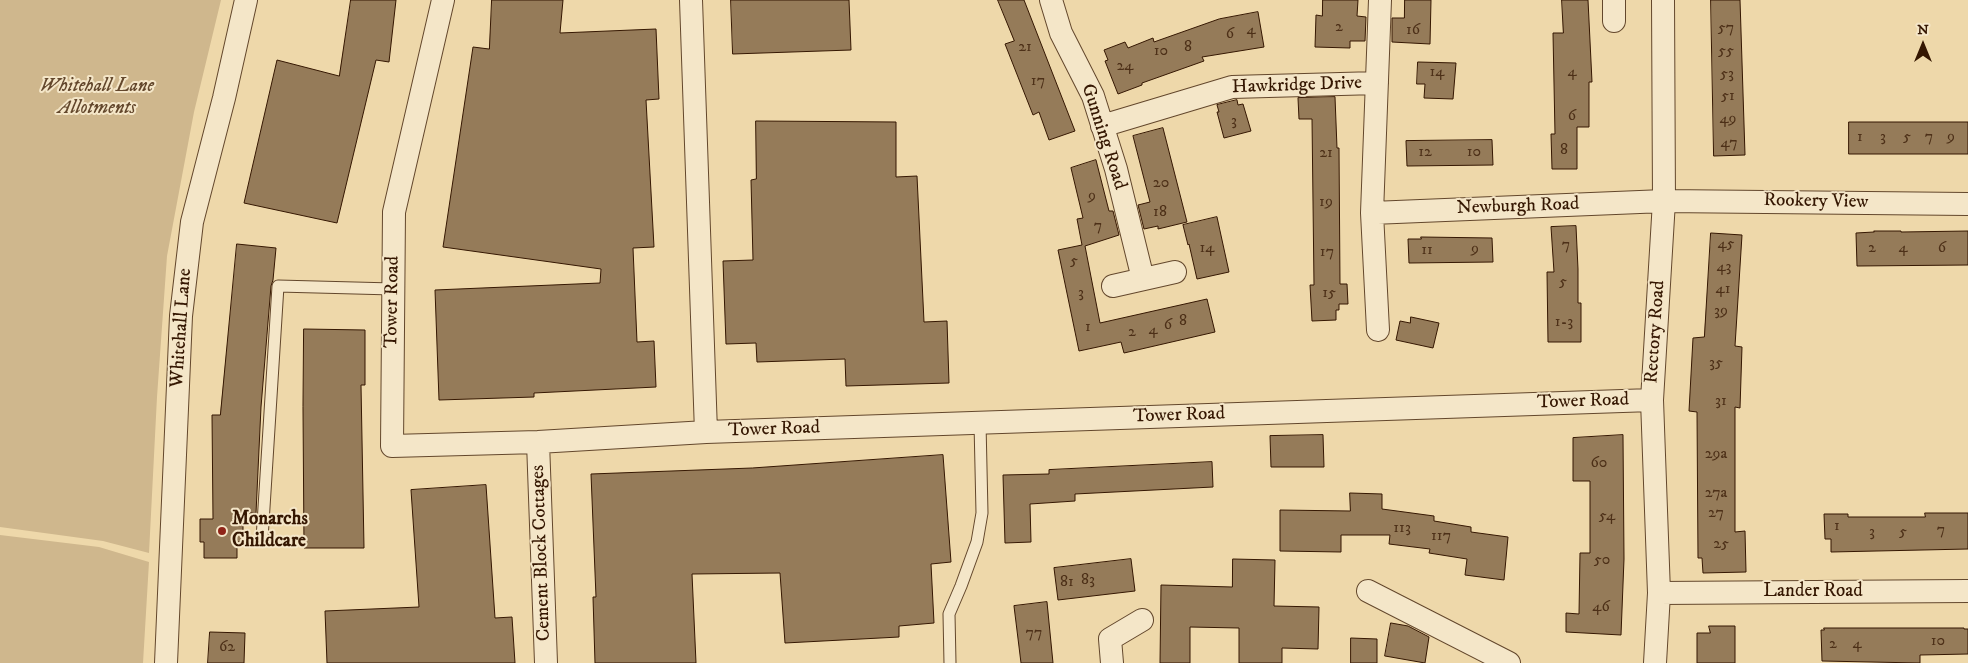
<!DOCTYPE html>
<html>
<head>
<meta charset="utf-8">
<style>
	body { margin:0 }
	#map { position:relative; width:1968px; height:663px; overflow:hidden; background:#eed8aa; font-family:"IM FELL DW Pica",serif }
	canvas { display:block }
	.north { position:absolute; left:1898px; top:20px; width:50px; height:50px; -webkit-text-stroke:4px #f4e6c8; paint-order:stroke; rotate:0deg; font-size:14px; font-weight:700; line-height:20px; text-align:center; color:#351702 }
	.north::after { content:''; display:block; margin:auto; width:18px; height:22px; background:#351702; clip-path:polygon(50% 0,100% 100%,50% 72%,0 100%) }
</style>
</head>
<body>
<div id="map">
<canvas width="1968" height="663"></canvas>
<div class="north">N</div>
</div>
<script>
const ctx = document.querySelector('canvas').getContext('2d');
ctx.lineJoin = 'round';
function fillPath(path, color) { ctx.fillStyle = color; ctx.fill(path, 'evenodd'); }
function stroke(path, color, width, dash) { ctx.strokeStyle = color; ctx.lineWidth = width; ctx.lineCap = dash ? 'butt' : 'round'; ctx.setLineDash(dash || []); ctx.stroke(path); }
function write(font, color, halo, rows, align = 'center') {
  ctx.font = font + ' "IM FELL DW Pica",serif'; ctx.lineWidth = 4; ctx.setLineDash([]); ctx.textBaseline = 'middle'; ctx.strokeStyle = halo; ctx.fillStyle = color; for (const [text, x, y, turn = 0] of rows) {
    ctx.save(); ctx.translate(x, y); ctx.rotate((+turn || 0) * Math.PI / 180); ctx.textAlign = isNaN(turn) ? turn : align; if (halo) ctx.strokeText(text, 0, 0); ctx.fillText(text, 0, 0); ctx.restore();
  }
}
const green = new Path2D(`
	M0 0H221L194 112 167 256 157 397 149 553 103 541 0 527Z
	M0 535 99 547 149 562 143 663H0Z`);
const building = new Path2D(`
	M351 0H396L389 62 376 60 337 223 244 203 277 60 339 76Z
	M492 0H563L560 33 656 29 659 99 646 100 654 247 633 248 637 342 654 341 656 387 534 393V397L439 400 435 290 600 283 601 269 443 247 473 47 489 49Z
	M731 0H849L851 50 733 54Z
	M998 0H1024L1075 131 1049 140 1039 112 1033 115 1005 44 1014 41Z
	M1323 0H1358L1357 16 1366 17 1365 41H1350V48L1315 47 1316 15 1322 16Z
	M1405 0H1431L1430 44 1392 42V18H1404Z
	M1562 0H1588L1592 82H1589V127H1577V169H1552L1551 134H1555L1553 33H1563Z
	M1711 0H1740L1745 155 1714 156Z
	M1258 12 1264 47 1202 57 1204 61 1142 83V85L1118 94 1105 61 1108 60 1104 50 1125 42 1128 48 1153 38 1154 42 1219 19Z
	M1418 62 1456 63 1453 99 1424 98 1425 84H1417Z
	M1335 97 1337 148H1339L1340 284H1347L1348 304H1339V310H1336V320L1312 321 1310 285H1314L1312 119H1299L1298 98Z
	M1237 100 1238 105 1243 104 1251 131 1224 138 1217 112H1219L1217 105Z
	M756 121 896 122V177L917 176 924 322 947 321 949 383 846 386 845 359 757 362 756 343 726 344 723 261 753 260 751 180 756 179Z
	M1849 122H1968V154H1849Z
	M1163 128 1187 222 1158 229V226L1144 229 1138 205 1150 202 1133 136Z
	M1492 140 1493 165 1407 166 1406 141Z
	M1096 160 1109 211H1113L1119 235 1085 246 1100 323 1207 299 1215 332 1124 353 1121 342 1079 351 1058 250 1082 245 1077 219 1083 218 1071 168Z
	M1217 217 1229 272 1197 279 1189 244 1188 245 1183 225Z
	M1576 226 1578 269V303H1581V342H1548L1547 272H1554L1551 227Z
	M1874 231H1901V232L1968 231V265L1857 266 1856 233 1874 232Z
	M1711 233 1742 235 1735 346 1742 347 1740 408 1735 407V532L1745 531 1746 572 1703 573 1702 558H1698L1697 412 1689 411 1693 338 1704 337Z
	M1421 237 1492 238 1493 262 1409 263 1408 239H1421Z
	M237 244 276 248 273 280 271 286 261 407 256 513H243V542H237V558H204V542H200V519H213L212 415H220Z
	M1411 317 1439 323 1433 348 1396 340 1400 321 1410 323Z
	M304 329 365 330V385H361L364 548H304L303 407Z
	M1323 435 1324 467H1271L1270 436Z
	M1623 435 1624 559 1621 635 1566 632V613L1579 614 1580 553H1590V481H1573V438Z
	M943 455 951 562 931 564 934 623 899 626V637L785 643 780 573 692 574 696 663H595L593 597H596L591 474 752 468Z
	M1212 462 1213 487 1075 494V501L1030 504 1031 542 1005 543 1003 475 1049 474V470Z
	M486 485 495 618 512 617 515 663H327L325 611 419 607 411 490Z
	M1350 493 1382 494V509L1434 516V521L1471 527V532L1508 537 1504 580 1465 575 1467 559 1429 553 1430 549 1389 544 1390 535H1341V552L1280 551V510L1350 511Z
	M1925 513H1968V549L1831 552V539H1825L1824 514H1848V517H1925Z
	M1131 559 1135 591 1058 600 1054 568Z
	M1233 559 1275 560 1274 606 1319 607 1318 649 1282 648V663H1239V628L1190 627V663H1160L1161 585 1232 587Z
	M1047 602 1053 663H1021L1014 606Z
	M1391 623 1408 626 1429 637 1425 663 1385 656Z
	M1709 626H1735V663H1697V633H1710Z
	M1824 628H1964V629H1968V654L1920 655V663L1822 661 1821 630H1824Z
	M210 632 245 633 244 663H208Z
	M1351 638 1377 639V663H1351Z`);
const service = new Path2D(`
	M262 539 278 286 393 289
	M950 663 949 614 961 586 977 542 982 513 980 423`);
const minor = new Path2D(`
	M443 0 394 212 392 446 538 442 706 432 691 0
	M1051 0 1061 33 1093 96 1116 169 1143 279
	M1614 0V21
	M1102 126 1232 87 1377 83
	M1372 213 1664 201 1968 204
	M1113 286 1175 272
	M1378 330 1372 213 1380 0
	M706 432 1652 400
	M538 442 546 663
	M1368 591 1509 663
	M1659 593 1968 591
	M166 663 181 316 192 222 224 98 246 0
	M1112 663 1110 639 1142 620
	M1655 663 1659 593 1652 400 1664 201 1663 0`);
const markers = [
	[222,531,5,"#8f2418"]
];
const numberNames = [
	["2",1339,28],
	["57",1726,29],
	["4",1251,31],
	["16",1413,31],
	["6",1230,35],
	["21",1025,48],
	["8",1188,48],
	["10",1161,52],
	["55",1726,52],
	["24",1125,67],
	["14",1437,73],
	["4",1572,73],
	["53",1727,75],
	["17",1038,82],
	["51",1728,97],
	["6",1572,117],
	["49",1728,120],
	["3",1234,122],
	["1",1860,138],
	["3",1883,138],
	["5",1907,138],
	["7",1929,138],
	["9",1951,138],
	["47",1729,144],
	["8",1564,151],
	["12",1425,153],
	["10",1474,153],
	["21",1326,154],
	["20",1161,184],
	["9",1092,197],
	["19",1326,203],
	["18",1160,213],
	["7",1098,227],
	["45",1726,245],
	["7",1566,246],
	["14",1207,249],
	["2",1872,249],
	["4",1903,249],
	["6",1942,249],
	["9",1475,250],
	["11",1427,251],
	["17",1327,253],
	["5",1074,262],
	["43",1724,268],
	["5",1563,283],
	["41",1723,290],
	["3",1081,294],
	["15",1329,294],
	["39",1721,312],
	["8",1183,322],
	["1-3",1564,323],
	["6",1168,326],
	["1",1088,328],
	["4",1153,331],
	["2",1132,333],
	["35",1716,364],
	["31",1721,402],
	["29a",1716,455],
	["60",1599,464],
	["27a",1716,494],
	["27",1716,514],
	["54",1607,517],
	["1",1837,527],
	["113",1402,529],
	["7",1941,531],
	["3",1872,533],
	["5",1903,533],
	["117",1441,537],
	["25",1721,545],
	["50",1602,561],
	["83",1088,581],
	["81",1067,583],
	["46",1601,608],
	["77",1034,634],
	["10",1938,642],
	["2",1833,645],
	["4",1857,645],
	["62",227,648]
];
const streetNames = [
	["Hawkridge Drive",1297,86,-2],
	["Gunning Road",1103,137,72],
	["Rookery View",1816,202,1],
	["Newburgh Road",1518,207,-2],
	["Tower Road",393,302,-89],
	["Whitehall Lane",182,328,-86],
	["Rectory Road",1656,332,-86],
	["Tower Road",1583,402,-2],
	["Tower Road",1179,416,-2],
	["Tower Road",774,430,-2],
	["Cement Block Cottages",542,553,-92],
	["Lander Road",1813,592]
];
const parkNames = [
	["Whitehall Lane",97,87],
	["Allotments",97,109]
];
const poiNames = [
	["Monarchs",232,520],
	["Childcare",232,542]
];
fillPath(green, '#cfb78d');
fillPath(building, '#957b59');
stroke(building, '#351702', 1);
stroke(service, '#63472c', 13);
stroke(minor, '#63472c', 24);
stroke(service, '#f4e6c8', 11);
stroke(minor, '#f4e6c8', 22);
for (const [x, y, r, color] of markers) { const dot = new Path2D(); dot.arc(x, y, r, 0, 2 * Math.PI); ctx.fillStyle = color; ctx.fill(dot); stroke(dot, '#f4e6c8', 2); }
write('16px', '#4d3018', null, numberNames);
write('19px', '#351702', '#f4e6c8', streetNames);
write('italic 19px', '#63472c', '#f4e6c8', parkNames);
write('bold 19px', '#351702', '#f4e6c8', poiNames, 'left');
</script>
</body>
</html>
